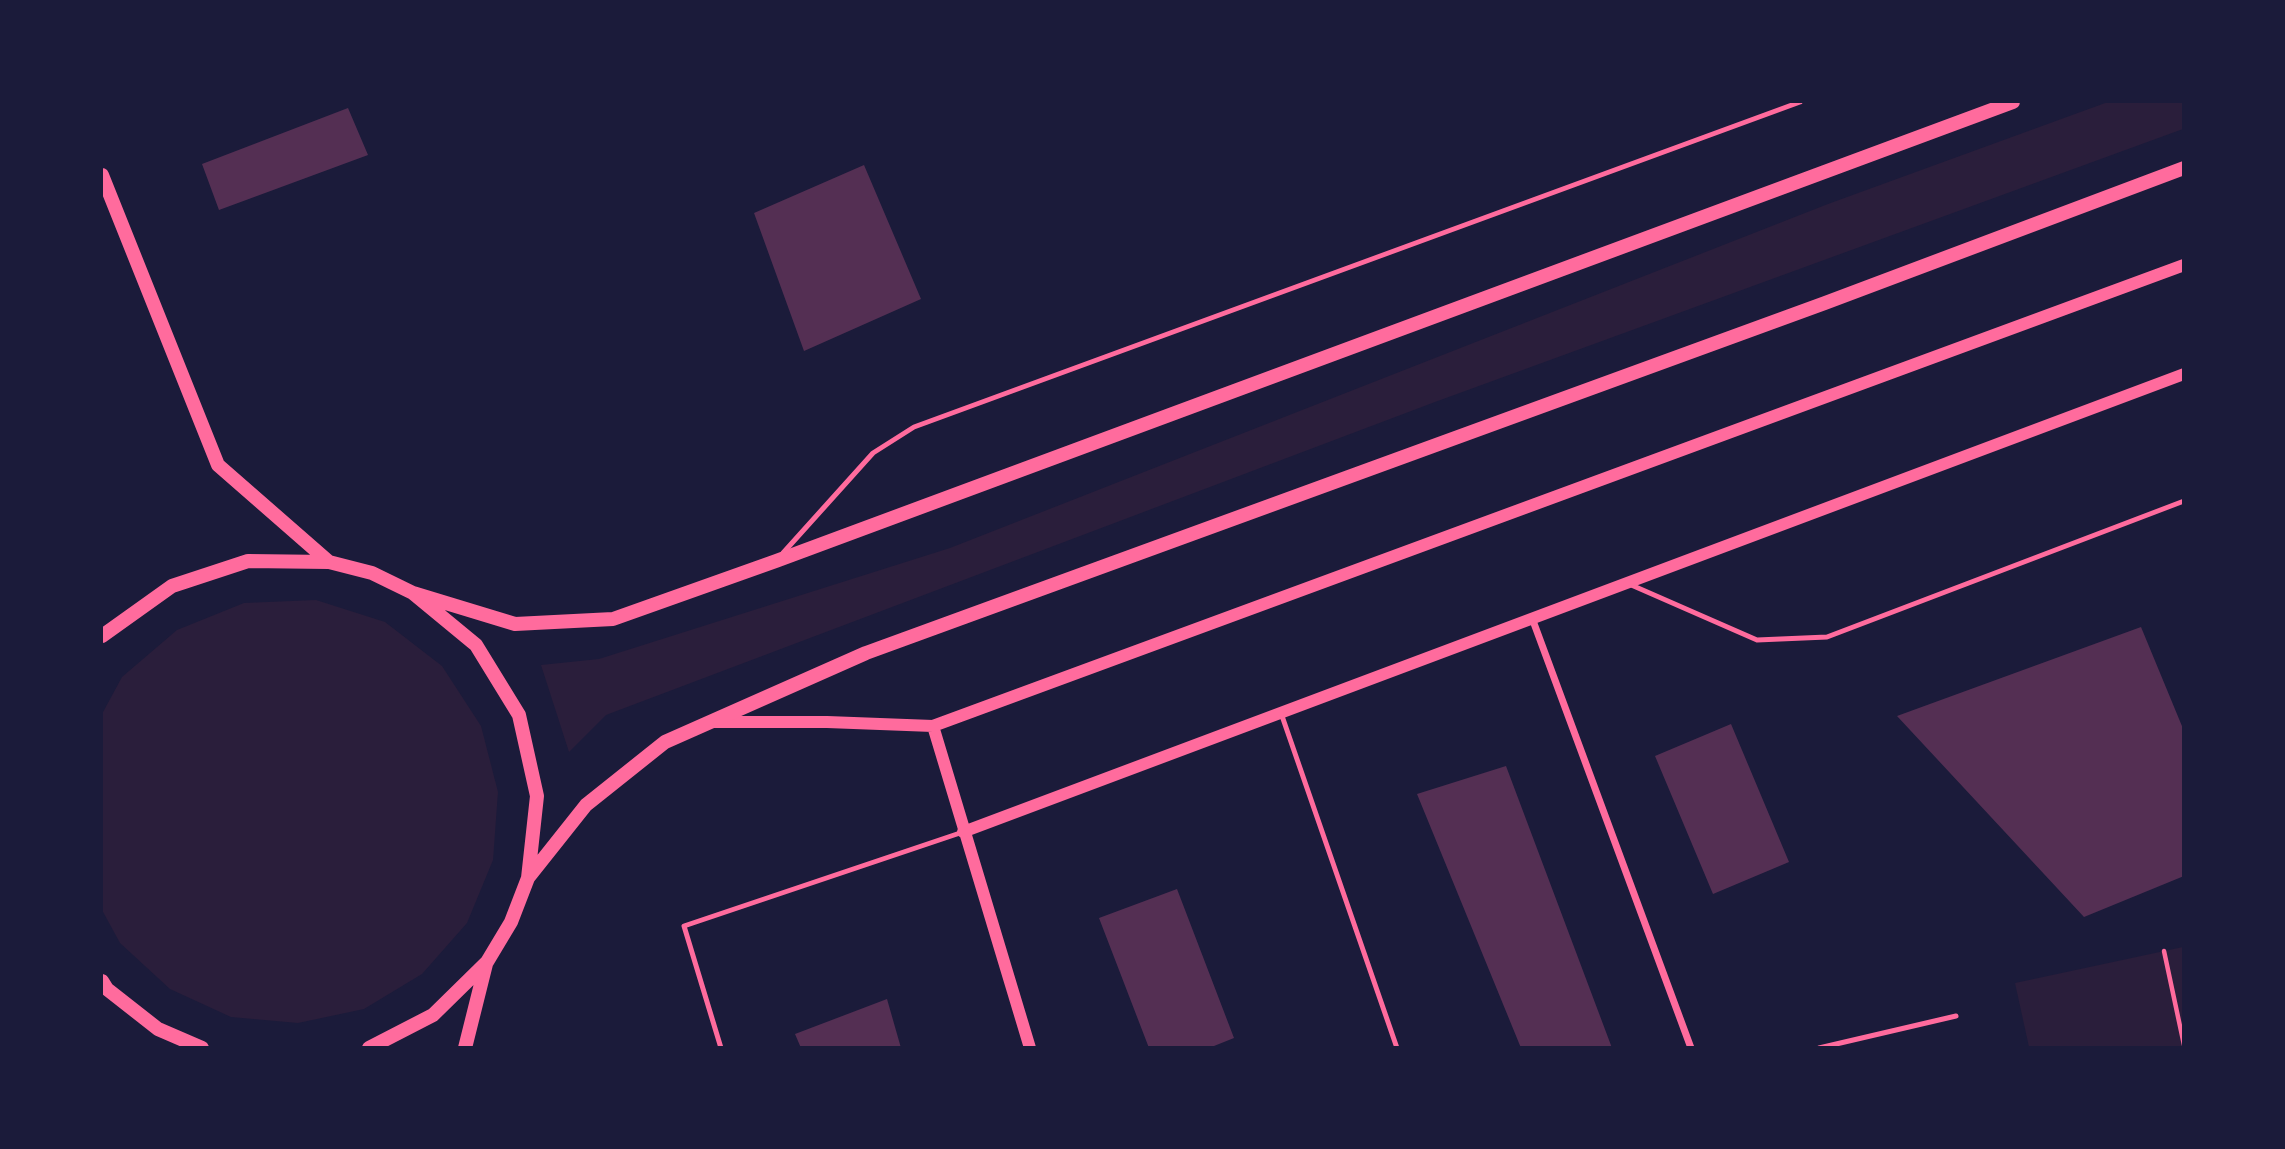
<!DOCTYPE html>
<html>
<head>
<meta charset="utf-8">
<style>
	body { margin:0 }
	#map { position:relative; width:2285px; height:1149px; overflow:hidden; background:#1b1b3a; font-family:"DejaVu Sans",sans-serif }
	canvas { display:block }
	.frame { position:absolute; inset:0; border:103px solid #1b1b3a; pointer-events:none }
</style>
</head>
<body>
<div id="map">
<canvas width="2285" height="1149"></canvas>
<div class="frame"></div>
</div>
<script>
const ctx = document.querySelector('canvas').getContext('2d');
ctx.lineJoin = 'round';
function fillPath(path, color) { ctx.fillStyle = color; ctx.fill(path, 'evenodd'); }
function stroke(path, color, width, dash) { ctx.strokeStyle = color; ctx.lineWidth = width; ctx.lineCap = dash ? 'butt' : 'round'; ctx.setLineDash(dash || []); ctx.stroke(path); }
const green = new Path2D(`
	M2108 102H2183V129L1435 402 606 715 569 752 541 665 599 659 950 548 1828 204Z
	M316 600 385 622 442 666 481 726 498 792 493 860 467 923 422 974 364 1009 298 1023 231 1017 170 989 120 943 102 910V714L122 677 177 630 244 603Z
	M2183 947V1047H2029L2015 983Z`);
const building = new Path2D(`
	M348 108 368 155 219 210 202 164Z
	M864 165 921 299 804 351 754 213Z
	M2141 627 2184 731V876L2084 917 1897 716Z
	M1731 724 1789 862 1713 894 1655 756Z
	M1506 766 1612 1048H1521L1417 794Z
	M1177 889 1234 1038 1209 1048H1149L1099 918Z
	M887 999 901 1048H801L795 1034Z`);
const path = new Path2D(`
	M2164 951 2184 1045`);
const service = new Path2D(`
	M783 553 873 453 914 427 1800 102
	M1629 584 1757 640 1827 637 2184 501
	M1281 713 1397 1048
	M721 1048 684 926 963 832
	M1819 1048 1956 1016`);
const minor = new Path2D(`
	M1532 618 1691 1048`);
const tertiary = new Path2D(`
	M712 722H827L933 726 2184 265
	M933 726 1030 1048
	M963 832 2184 374`);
const secondary = new Path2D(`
	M102 175 218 465 329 562
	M413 593 515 624 613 619 776 561 2013 102
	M102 636 172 586 248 561 329 562 372 573 413 593 476 645 519 715 537 796 528 878 511 922 487 962 433 1015 369 1048
	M528 878 586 805 665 742 866 653 1825 303 2184 168
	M102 981 107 989 158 1029 202 1048
	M465 1048 486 964`);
fillPath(green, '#2a1e3b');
fillPath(building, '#542f53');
stroke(path, '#ff6b9d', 4.5);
stroke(service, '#ff6b9d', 5);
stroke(minor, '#ff6b9d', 7);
stroke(tertiary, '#ff6b9d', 12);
stroke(secondary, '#ff6b9d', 14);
</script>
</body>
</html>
